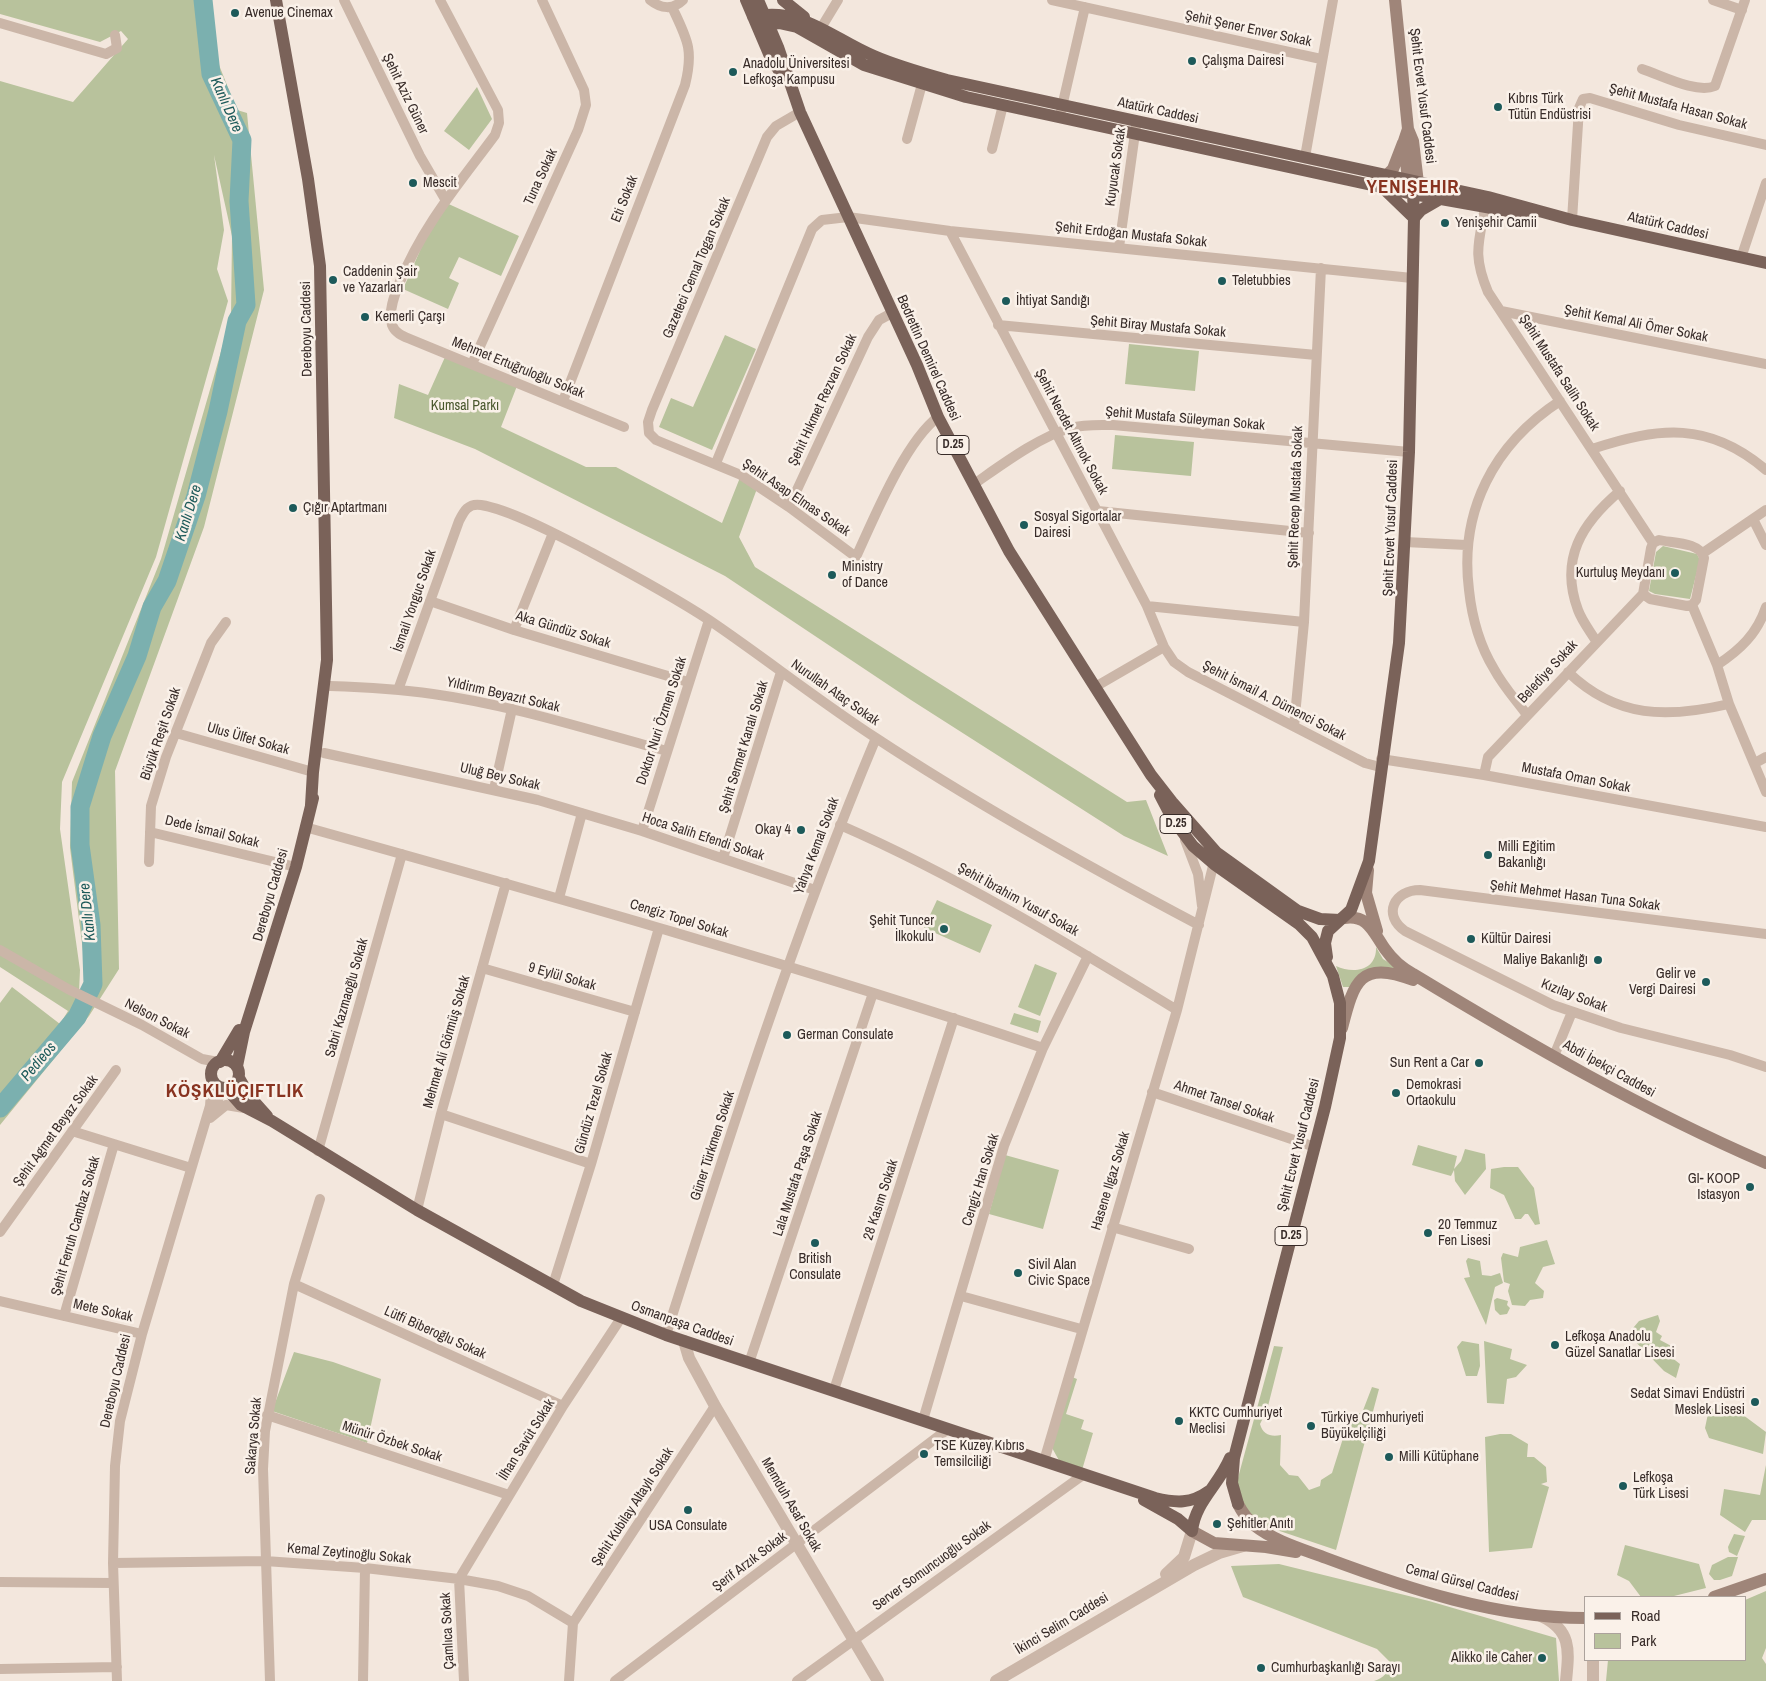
<!DOCTYPE html>
<html>
<head>
<meta charset="utf-8">
<style>
	body { margin:0 }
	#map { position:relative; width:1766px; height:1681px; overflow:hidden; background:#f3e7dd; font-family:"Archivo Narrow",sans-serif }
	canvas { display:block }
	.legend { position:absolute; left:1584px; top:1596px; width:162px; height:65px; box-sizing:border-box; background:#faf1e9; border:1px solid #aca29c; margin:0; padding:6px 9px; list-style:none; font-size:15px; color:#382c29 }
	.legend li { display:flex; align-items:center; gap:10px; height:25px }
	.legend b { width:25px; border:1px solid #aca29c }
</style>
</head>
<body>
<div id="map">
<canvas width="1766" height="1681"></canvas>
<ul class="legend">
<li><b style="height:6px;background:#7a6259"></b>Road</li>
<li><b style="height:14px;background:#b8c29c"></b>Park</li>
</ul>
</div>
<script>
const ctx = document.querySelector('canvas').getContext('2d');
ctx.lineJoin = 'round';
function fillPath(path, color) { ctx.fillStyle = color; ctx.fill(path, 'evenodd'); }
function stroke(path, color, width, dash) { ctx.strokeStyle = color; ctx.lineWidth = width; ctx.lineCap = dash ? 'butt' : 'round'; ctx.setLineDash(dash || []); ctx.stroke(path); }
function write(font, color, halo, rows, align = 'center') {
  ctx.font = font + ' "Archivo Narrow",sans-serif'; ctx.lineWidth = 5; ctx.setLineDash([]); ctx.textBaseline = 'middle'; ctx.strokeStyle = halo; ctx.fillStyle = color; for (const [text, x, y, turn = 0] of rows) {
    ctx.save(); ctx.translate(x, y); ctx.rotate((+turn || 0) * Math.PI / 180); ctx.textAlign = isNaN(turn) ? turn : align; if (halo) ctx.strokeText(text, 0, 0); ctx.fillText(text, 0, 0); ctx.restore();
  }
}
const green = new Path2D(`
	M0 0H211L219 65 237 110 247 113 264 290 204 527 115 771 119 969 89 1016 0 1125V1003L12 987 60 1024 68 1011 0 967V81L73 102 128 39 121 31 100 42 0 14ZM214 155 232 236 231 317 161 559 72 782 70 848 85 967V983L79 993 80 970 60 829 62 782 156 557 228 301 217 269 224 230Z
	M477 87 492 119 469 150 444 131Z
	M442 201 519 236 501 276 459 257 449 278 459 283 448 309 403 289Z
	M725 335 756 349 712 450 659 427 671 398 693 407Z
	M1129 344 1199 351 1195 391 1125 384Z
	M445 357 517 386 501 427 586 467H616L722 523 741 475 758 486 739 537 755 567 1127 802 1146 800 1168 856 1124 836 911 700 725 576 475 449 394 418 399 384 428 395Z
	M1115 435 1194 442 1191 476 1112 469Z
	M1663 546 1697 554 1700 560 1690 599 1655 594 1649 591 1656 552Z
	M937 900 992 925 980 953 924 928Z
	M1376 947 1383 959 1404 972C1385 972 1360 966 1350 987H1343L1336 966C1353 974 1377 971 1376 947Z
	M1035 964 1057 973 1040 1016 1018 1007Z
	M1014 1013 1041 1021 1038 1033 1010 1024Z
	M1418 1145 1457 1156 1454 1169 1461 1161 1465 1149 1485 1154 1486 1169 1465 1195 1455 1181 1454 1170 1451 1176 1412 1165Z
	M1005 1155 1059 1170 1043 1229 989 1214Z
	M1504 1167H1518L1534 1188 1540 1224 1535 1225 1528 1214H1525L1521 1219H1515L1504 1195 1490 1188 1491 1169Z
	M1547 1240 1555 1264 1543 1267 1535 1283 1544 1291 1543 1298 1530 1300 1525 1306 1512 1305 1508 1291 1510 1284 1504 1282 1501 1258 1503 1253 1518 1257 1520 1247Z
	M1468 1258 1480 1261 1482 1275 1491 1276 1500 1273 1503 1283 1495 1287 1486 1325 1464 1278 1470 1277 1466 1261Z
	M1497 1298 1508 1301 1507 1305 1510 1308 1507 1314 1500 1315 1495 1310 1494 1300Z
	M1658 1315 1660 1321 1656 1332 1662 1336 1660 1340 1675 1348 1671 1357 1680 1364 1676 1378 1664 1371 1628 1334 1639 1321Z
	M1462 1341 1479 1344 1480 1366 1477 1376H1466L1457 1347Z
	M1484 1341 1512 1349 1510 1359 1527 1365 1516 1377 1507 1379 1504 1404 1487 1403Z
	M1274 1346 1283 1347 1267 1410 1260 1424C1263 1435 1271 1437 1281 1435L1280 1465 1289 1475 1298 1476 1309 1490 1320 1486 1321 1480 1332 1473 1351 1413H1362L1372 1387 1379 1389 1336 1550 1262 1525 1246 1510 1236 1485Z
	M294 1352 333 1362 381 1379 367 1443 272 1411Z
	M1072 1377 1077 1379 1066 1414 1084 1420 1081 1429 1093 1433 1082 1470 1061 1464 1051 1446Z
	M1723 1404 1739 1412 1766 1432 1763 1454 1709 1438 1705 1428 1709 1409Z
	M1500 1434H1511L1528 1444 1527 1457H1534L1546 1467 1547 1482 1541 1484 1549 1487 1532 1548 1489 1552 1485 1437Z
	M1766 1465V1520H1752L1745 1532 1720 1515 1724 1489 1760 1495Z
	M1734 1534 1745 1536 1737 1556 1729 1552 1728 1547Z
	M1625 1545 1699 1564 1706 1588 1670 1597H1641L1629 1581 1617 1575Z
	M1728 1557H1738L1732 1576 1720 1580H1714L1709 1574 1712 1565Z
	M1279 1564 1429 1601 1556 1638 1559 1681H1374C1384 1678 1388 1673 1390 1662L1377 1649 1243 1597 1231 1566Z
	M1766 1591V1648L1762 1658 1766 1664V1681H1606L1608 1660H1745V1600Z`);
const river = new Path2D(`
	M0 1108 77 1017 93 984 91 925 80 845V807L102 736 137 656 152 607 167 581 196 496 218 411 237 321 246 305 239 201 242 140 211 74 203 0`);
const minor = new Path2D(`
	M344 0 420 156 445 199
	M440 0 498 110 499 123 495 135C458 185 423 225 399 284 394 296 388 312 392 325 395 333 403 336 410 339L624 427
	M650 0C661 9 673 10 683 0
	M1052 0 1321 59
	M1713 0 1742 10
	M0 23 106 54 117 48 115 35
	M821 28 838 0
	M1642 69C1661 75 1696 94 1715 86L1745 0
	M1061 111 1085 7
	M800 112 776 126 767 137 652 410 648 422 649 433 656 440 741 475 789 507 856 557C874 518 905 442 938 417
	M907 139 922 84
	M992 149 1003 105
	M1305 157 1333 0
	M1485 208C1478 245 1473 256 1488 292L1653 543
	M1572 220 1579 108 1583 99 1590 98 1679 125 1766 145
	M950 231 1147 606 1164 647 1174 662 1188 672 1365 763 1380 767
	M1119 247 1136 126
	M1741 258 1766 183
	M1501 311 1766 364
	M998 325 1316 355
	M472 364 578 130 586 105 584 90 542 0
	M563 401 685 85C694 49 687 39 672 7
	M1592 449C1659 427 1709 421 1766 470
	M716 463 812 229 822 220 848 217 950 231 1412 278
	M974 484C1000 466 1040 436 1071 428 1085 424 1099 425 1113 425L1409 452
	M789 507 868 337 879 320 892 313
	M1098 511 1309 533
	M1753 519 1766 545
	M1659 540C1672 543 1701 542 1704 558L1696 600 1692 605 1687 606 1650 599 1643 594 1651 548 1653 543Z
	M1405 542 1466 545
	M1703 553 1766 510
	M430 601 514 630 688 682
	M1692 605 1717 665 1729 704 1766 792
	M1147 606 1304 622
	M514 630 553 533
	M1596 641C1590 631 1582 621 1578 610 1559 559 1582 523 1620 491
	M1717 665C1740 650 1757 634 1766 607
	M1568 672C1617 719 1668 718 1729 704
	M330 686C364 687 399 689 433 694 512 705 589 730 667 751
	M1095 687 1164 647
	M398 690 459 521C464 511 468 503 481 505 508 509 556 534 581 547 624 570 668 593 709 620 765 658 819 701 876 738 979 806 1089 867 1199 925
	M1527 715C1516 700 1503 686 1494 669 1480 646 1472 618 1469 590 1459 511 1494 444 1560 401
	M1294 726 1304 622 1321 268
	M176 733 313 772
	M324 753 538 800 642 831 815 890
	M1381 759 1484 775 1766 827
	M1755 763 1766 757
	M1484 775 1488 757 1643 594
	M494 789 512 709
	M840 825C957 876 1067 943 1177 1010
	M305 827C552 896 799 966 1043 1048
	M642 831 709 620
	M150 832 296 867
	M1185 840 1198 874 1202 906
	M723 858 781 672
	M149 862 151 806 166 757 211 643 226 622
	M559 898 582 813
	M1766 934 1420 890C1394 890 1382 915 1405 931L1553 1005 1621 1028 1730 1055 1766 1067
	M0 950 68 989 142 1025 202 1059 218 1062
	M482 968 635 1012
	M1554 1056 1572 1012
	M1152 1092 1315 1147
	M213 1111 223 1088
	M441 1114 591 1164
	M210 1118 226 1105 244 1108
	M72 1131 191 1168
	M318 1151 402 854
	M417 1210 441 1114 506 883
	M1112 1227 1189 1249
	M0 1232 116 1070
	M294 1284 563 1406
	M553 1285 591 1164 659 928
	M961 1296 1081 1329
	M0 1301 142 1334
	M64 1316 114 1144
	M666 1335C730 1134 794 933 876 738
	M749 1363 873 993
	M834 1390 954 1018
	M267 1415 509 1495
	M923 1420 1004 1146 1043 1048 1088 956
	M1044 1461 1177 1010 1215 858
	M113 1563 265 1561 365 1568 459 1579 498 1586 528 1596 573 1623
	M0 1582 113 1583
	M0 1669 117 1667
	M117 1681 113 1563 115 1466 120 1421 142 1334 210 1106 212 1078
	M270 1681 263 1469 265 1431 294 1284 320 1199
	M363 1681 365 1568
	M464 1681 459 1579 563 1406 621 1318
	M569 1681 573 1623 715 1406
	M615 1681 948 1429
	M797 1681 1083 1475`);
const tertiary = new Path2D(`
	M684 1341 689 1358 715 1406 878 1681
	M1166 1574 1184 1557 1192 1531
	M1541 1616C1572 1630 1569 1651 1566 1681
	M1593 1660V1681
	M996 1681 1194 1565 1219 1553 1243 1546`);
const secondary = new Path2D(`
	M1395 0 1408 129 1413 141 1418 183
	M1386 176 1393 169 1403 143
	M1408 181 1404 141 1408 129
	M1368 870 1366 893 1377 931
	M1344 918C1368 914 1373 932 1385 949 1392 959 1402 968 1413 974 1527 1043 1643 1110 1766 1163
	M1342 1028C1354 981 1360 960 1413 980
	M1238 1504C1242 1512 1247 1519 1254 1525 1274 1541 1302 1549 1326 1558 1409 1589 1496 1618 1585 1618
	M1192 1531 1214 1543 1266 1547 1296 1552
	M1714 1597 1766 1579`);
const primary = new Path2D(`
	M276 0 308 179 320 266 327 660 313 772 311 805
	M746 0 769 54 781 74
	M758 0 778 47 800 112 917 365 938 417 1009 551 1095 687 1151 775 1172 802 1216 852 1298 911 1320 919 1340 920
	M783 0 804 17
	M753 17C801 6 833 39 874 56 897 66 922 73 947 80L1488 197 1572 220 1766 263
	M757 26 779 23 797 27 864 65 966 97 1413 194 1531 215
	M1385 190 1414 218
	M1414 218 1421 210 1440 199
	M1160 795 1172 818 1193 846 1214 864 1299 924 1312 937 1333 976 1340 1003V1038L1325 1107 1234 1458 1232 1483 1238 1504
	M1327 957 1325 943 1328 931 1351 910 1369 861 1399 643 1409 452 1414 218 1413 194 1410 187
	M211 1074a14 14 0 1 1 28 0a14 14 0 1 1-28 0Z
	M220 1062 239 1030
	M237 1066 244 1032 296 867 313 798
	M239 1078 250 1097 267 1116
	M226 1088 241 1105 272 1121 417 1210 581 1301 666 1335 1155 1498C1176 1503 1191 1504 1209 1491
	M1144 1500 1178 1519 1192 1531
	M1192 1531C1195 1502 1219 1485 1230 1458`);
const markers = [
	[235,13,5,"#1d5a5a"],
	[1192,61,5,"#1d5a5a"],
	[733,72,5,"#1d5a5a"],
	[1498,107,5,"#1d5a5a"],
	[413,183,5,"#1d5a5a"],
	[1445,223,5,"#1d5a5a"],
	[333,280,5,"#1d5a5a"],
	[1222,281,5,"#1d5a5a"],
	[1006,301,5,"#1d5a5a"],
	[365,317,5,"#1d5a5a"],
	[293,508,5,"#1d5a5a"],
	[1024,525,5,"#1d5a5a"],
	[1675,573,5,"#1d5a5a"],
	[832,575,5,"#1d5a5a"],
	[801,830,5,"#1d5a5a"],
	[1488,855,5,"#1d5a5a"],
	[944,929,5,"#1d5a5a"],
	[1471,939,5,"#1d5a5a"],
	[1598,960,5,"#1d5a5a"],
	[1706,982,5,"#1d5a5a"],
	[787,1035,5,"#1d5a5a"],
	[1479,1063,5,"#1d5a5a"],
	[1396,1093,5,"#1d5a5a"],
	[1750,1187,5,"#1d5a5a"],
	[1428,1233,5,"#1d5a5a"],
	[815,1243,5,"#1d5a5a"],
	[1018,1273,5,"#1d5a5a"],
	[1555,1345,5,"#1d5a5a"],
	[1755,1402,5,"#1d5a5a"],
	[1179,1421,5,"#1d5a5a"],
	[1311,1426,5,"#1d5a5a"],
	[924,1454,5,"#1d5a5a"],
	[1389,1457,5,"#1d5a5a"],
	[1623,1486,5,"#1d5a5a"],
	[688,1510,5,"#1d5a5a"],
	[1217,1524,5,"#1d5a5a"],
	[1542,1658,5,"#1d5a5a"],
	[1261,1668,5,"#1d5a5a"]
];
const shields = [
	[953,445,32],
	[1176,824,32],
	[1291,1236,32]
];
const shieldNames = [
	["D.25",953,445],
	["D.25",1176,824],
	["D.25",1291,1236]
];
const poiNames = [
	["Avenue Cinemax",245,13],
	["Çalışma Dairesi",1202,61],
	["Anadolu Üniversitesi",743,64],
	["Lefkoşa Kampusu",743,80],
	["Kıbrıs Türk",1508,99],
	["Tütün Endüstrisi",1508,115],
	["Mescit",423,183],
	["Yenişehir Camii",1455,223],
	["Caddenin Şair",343,272],
	["ve Yazarları",343,288],
	["Teletubbies",1232,281],
	["İhtiyat Sandığı",1016,301],
	["Kemerli Çarşı",375,317],
	["Çığır Aptartmanı",303,508],
	["Sosyal Sigortalar",1034,517],
	["Dairesi",1034,533],
	["Ministry",842,567],
	["of Dance",842,583],
	["Kurtuluş Meydanı",1665,573,"right"],
	["Okay 4",791,830,"right"],
	["Milli Eğitim",1498,847],
	["Bakanlığı",1498,863],
	["Şehit Tuncer",934,921,"right"],
	["İlkokulu",934,937,"right"],
	["Kültür Dairesi",1481,939],
	["Maliye Bakanlığı",1588,960,"right"],
	["Gelir ve",1696,974,"right"],
	["Vergi Dairesi",1696,990,"right"],
	["German Consulate",797,1035],
	["Sun Rent a Car",1469,1063,"right"],
	["Demokrasi",1406,1085],
	["Ortaokulu",1406,1101],
	["GI- KOOP",1740,1179,"right"],
	["Istasyon",1740,1195,"right"],
	["20 Temmuz",1438,1225],
	["Fen Lisesi",1438,1241],
	["British",815,1259,"center"],
	["Consulate",815,1275,"center"],
	["Sivil Alan",1028,1265],
	["Civic Space",1028,1281],
	["Lefkoşa Anadolu",1565,1337],
	["Güzel Sanatlar Lisesi",1565,1353],
	["Sedat Simavi Endüstri",1745,1394,"right"],
	["Meslek Lisesi",1745,1410,"right"],
	["KKTC Cumhuriyet",1189,1413],
	["Meclisi",1189,1429],
	["Türkiye Cumhuriyeti",1321,1418],
	["Büyükelçiliği",1321,1434],
	["TSE Kuzey Kıbrıs",934,1446],
	["Temsilciliği",934,1462],
	["Milli Kütüphane",1399,1457],
	["Lefkoşa",1633,1478],
	["Türk Lisesi",1633,1494],
	["Şehitler Anıtı",1227,1524],
	["USA Consulate",688,1526,"center"],
	["Alikko ile Caher",1532,1658,"right"],
	["Cumhurbaşkanlığı Sarayı",1271,1668]
];
const streetNames = [
	["Şehit Şener Enver Sokak",1248,29,12],
	["Şehit Aziz Güner",405,94,64],
	["Şehit Ecvet Yusuf Caddesi",1422,96,83],
	["Şehit Mustafa Hasan Sokak",1678,107,15],
	["Atatürk Caddesi",1158,111,12],
	["Kuyucak Sokak",1116,167,-82],
	["Tuna Sokak",541,177,-65],
	["Eti Sokak",625,199,-68],
	["Atatürk Caddesi",1668,226,13],
	["Şehit Erdoğan Mustafa Sokak",1131,235,6],
	["Gazeteci Cemal Togan Sokak",697,268,-67],
	["Şehit Kemal Ali Ömer Sokak",1636,324,11],
	["Şehit Biray Mustafa Sokak",1158,327,5],
	["Dereboyu Caddesi",307,329,-91],
	["Bedrettin Demirel Caddesi",928,358,66],
	["Mehmet Ertuğruloğlu Sokak",518,368,22],
	["Şehit Mustafa Salih Sokak",1559,373,57],
	["Şehit Hıkmet Rezvan Sokak",823,400,-65],
	["Şehit Mustafa Süleyman Sokak",1185,419,5],
	["Şehit Necdet Altınok Sokak",1071,432,62],
	["Şehit Recep Mustafa Sokak",1296,497,-88],
	["Şehit Asap Elmas Sokak",796,498,34],
	["Şehit Ecvet Yusuf Caddesi",1391,528,-88],
	["İsmail Yonguc Sokak",415,601,-71],
	["Aka Gündüz Sokak",563,630,17],
	["Belediye Sokak",1548,672,-47],
	["Nurullah Ataç Sokak",835,693,35],
	["Yıldirım Beyazıt Sokak",503,695,13],
	["Şehit İsmail A. Dümenci Sokak",1274,701,27],
	["Doktor Nuri Özmen Sokak",662,721,-72],
	["Büyük Reşit Sokak",161,734,-71],
	["Ulus Ülfet Sokak",248,739,16],
	["Şehit Sermet Kanalı Sokak",744,747,-73],
	["Uluğ Bey Sokak",500,777,13],
	["Mustafa Oman Sokak",1576,778,11],
	["Dede İsmail Sokak",212,832,14],
	["Hoca Salih Efendi Sokak",703,837,18],
	["Yahya Kemal Sokak",817,846,-69],
	["Dereboyu Caddesi",271,895,-74],
	["Şehit Mehmet Hasan Tuna Sokak",1575,896,7],
	["Şehit İbrahim Yusuf Sokak",1018,900,29],
	["Cengiz Topel Sokak",679,919,17],
	["9 Eylül Sokak",562,977,16],
	["Kızılay Sokak",1574,996,21],
	["Sabri Kazmaoğlu Sokak",347,998,-74],
	["Nelson Sokak",157,1019,27],
	["Mehmet Ali Görmüş Sokak",447,1042,-74],
	["Abdi İpekçi Caddesi",1609,1069,29],
	["Ahmet Tansel Sokak",1224,1102,19],
	["Gündüz Tezel Sokak",594,1103,-74],
	["Şehit Agmet Beyaz Sokak",56,1131,-54],
	["Şehit Ecvet Yusuf Caddesi",1299,1145,-76],
	["Güner Türkmen Sokak",713,1146,-72],
	["Lala Mustafa Paşa Sokak",798,1174,-72],
	["Cengiz Han Sokak",981,1180,-73],
	["Hasene Ilgaz Sokak",1111,1181,-73],
	["28 Kasım Sokak",881,1200,-72],
	["Şehit Ferruh Cambaz Sokak",76,1226,-74],
	["Mete Sokak",103,1311,13],
	["Osmanpaşa Caddesi",682,1324,20],
	["Lütfi Biberoğlu Sokak",435,1333,24],
	["Dereboyu Caddesi",116,1381,-77],
	["Sakarya Sokak",254,1436,-85],
	["İlhan Savüt Sokak",527,1440,-58],
	["Münür Özbek Sokak",392,1442,18],
	["Memduh Asaf Sokak",791,1505,60],
	["Şehit Kubilay Altaylı Sokak",633,1507,-57],
	["Kemal Zeytinoğlu Sokak",349,1554,5],
	["Şerif Arzık Sokak",750,1562,-37],
	["Server Somuncuoğlu Sokak",932,1566,-36],
	["Cemal Gürsel Caddesi",1462,1583,14],
	["İkinci Selim Caddesi",1062,1624,-31],
	["Çamlıca Sokak",448,1631,-93]
];
const parkNames = [
	["Kumsal Parkı",465,406]
];
const waterNames = [
	["Kanlı Dere",226,105,66],
	["Kanlı Dere",189,513,-73],
	["Kanlı Dere",88,912,-96],
	["Pedieos",39,1062,-50]
];
const districtNames = [
	["YENIŞEHIR",1413,188],
	["KÖŞKLÜÇIFTLIK",235,1092]
];
fillPath(green, '#b8c29c');
stroke(river, '#7bb0af', 19);
stroke(minor, '#cbb6a8', 10);
stroke(tertiary, '#cbb6a8', 12);
stroke(secondary, '#9f8579', 12);
stroke(primary, '#7a6259', 12);
for (const [x, y, r, color] of markers) { const dot = new Path2D(); dot.arc(x, y, r, 0, 2 * Math.PI); ctx.fillStyle = color; ctx.fill(dot); stroke(dot, '#faf1e9', 2); }
for (const [x, y, w] of shields) { const box = new Path2D(); box.roundRect(x - w / 2, y - 9.5, w, 19, 4); ctx.fillStyle = '#faf1e9'; ctx.fill(box); stroke(box, '#382c29', 1); }
write('bold 12px', '#382c29', null, shieldNames);
write('14px', '#382c29', '#faf1e9', poiNames, 'left');
write('14px', '#382c29', '#faf1e9', streetNames);
write('14px', '#49572c', '#faf1e9', parkNames);
write('italic 15px', '#1d5a5a', '#faf1e9', waterNames);
ctx.letterSpacing = '1px';
write('bold 19px', '#883320', '#faf1e9', districtNames);
ctx.letterSpacing = '0px';
</script>
</body>
</html>
